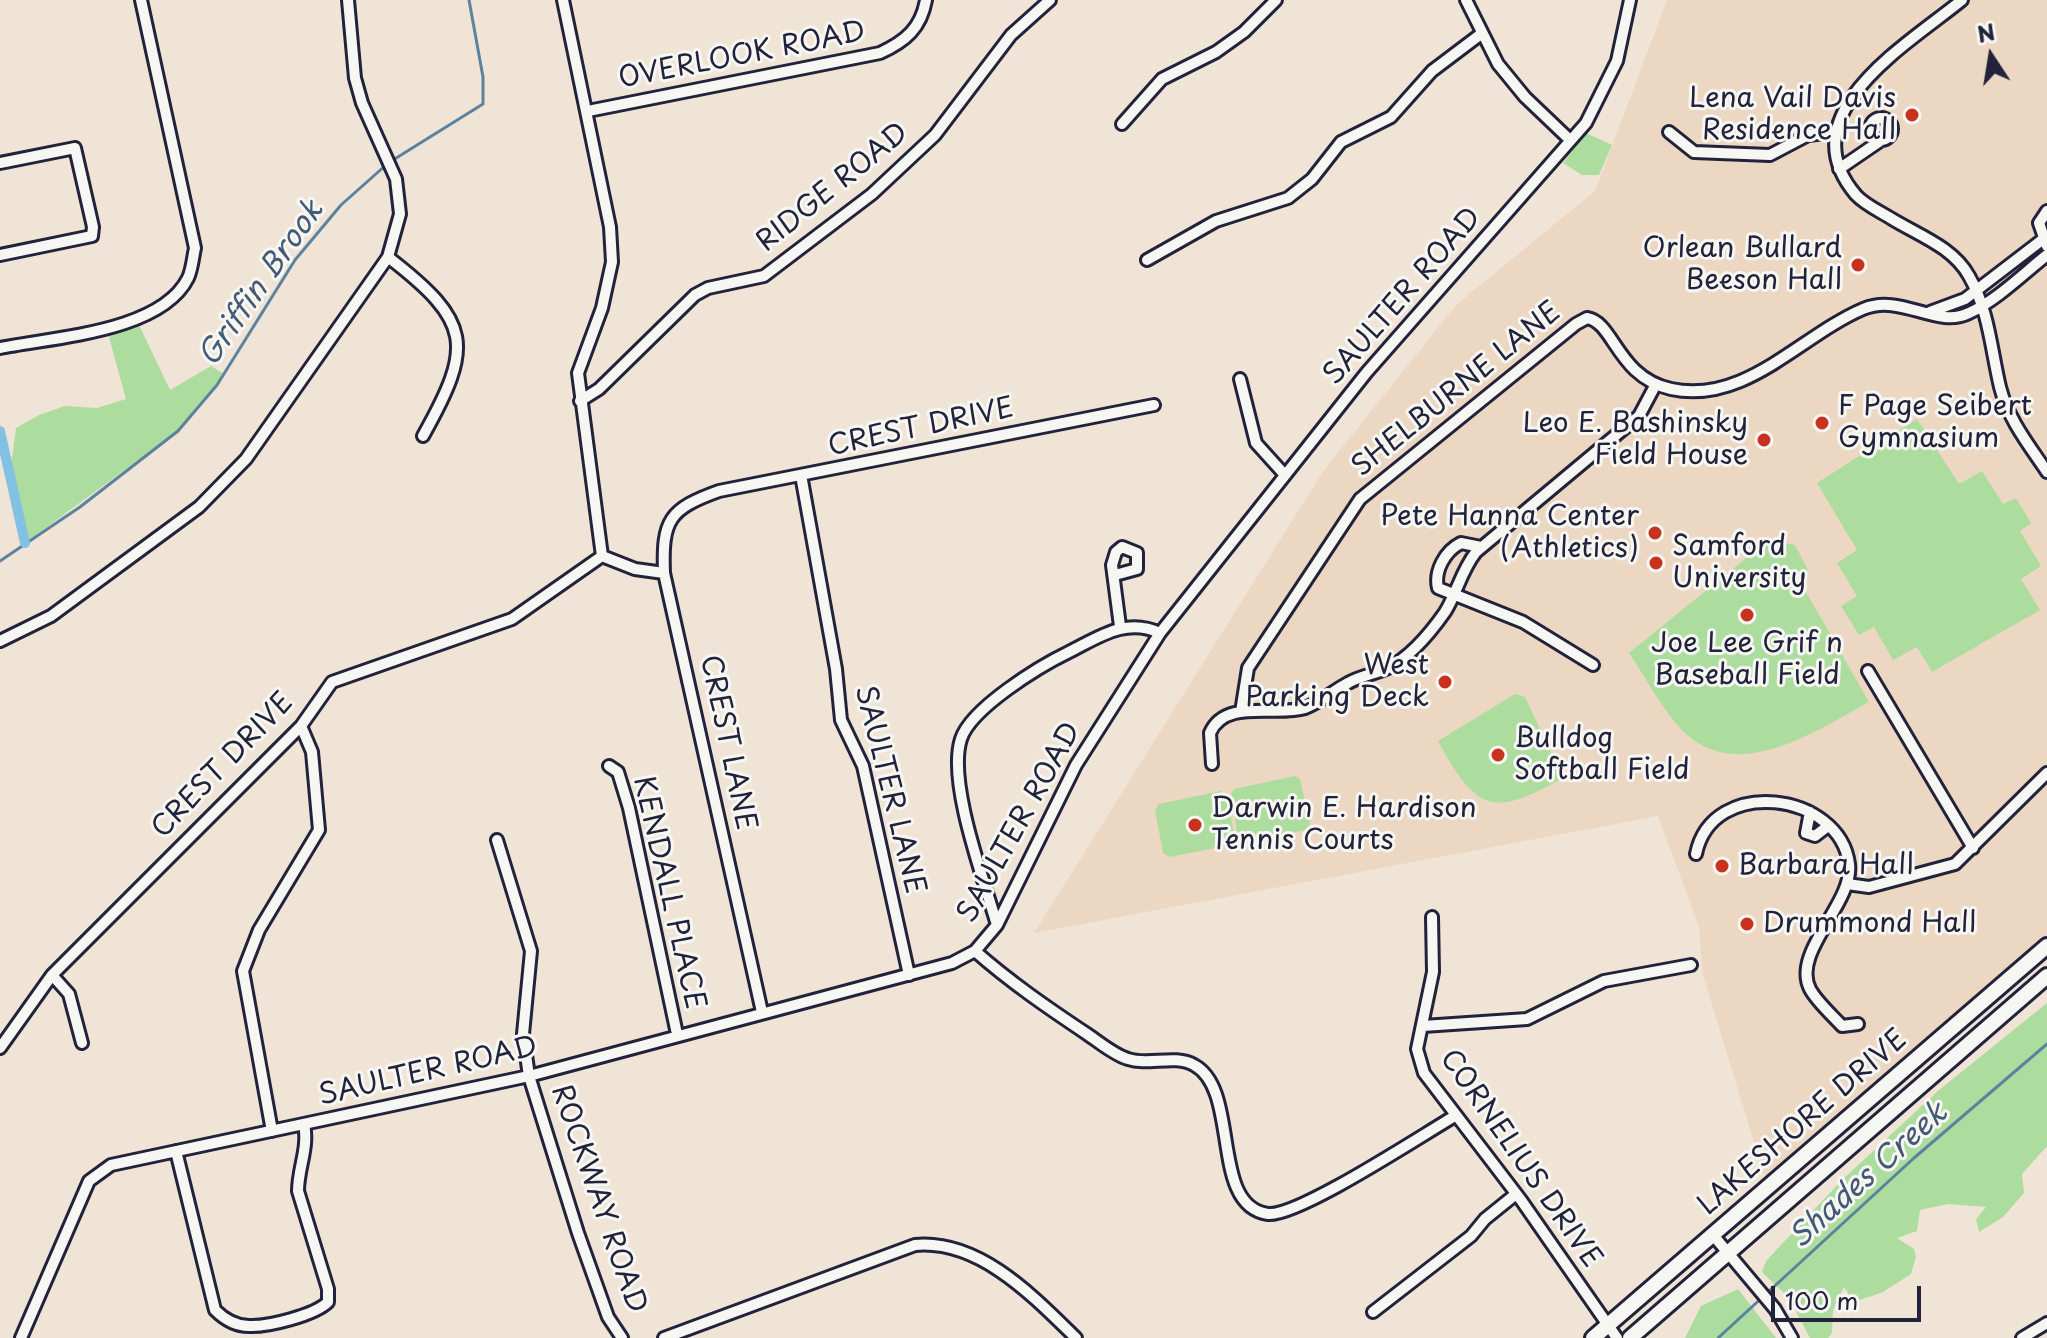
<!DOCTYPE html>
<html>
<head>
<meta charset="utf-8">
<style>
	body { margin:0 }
	#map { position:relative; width:2047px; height:1338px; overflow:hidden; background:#f0e4d6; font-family:"Playpen Sans",sans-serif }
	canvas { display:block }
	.north { position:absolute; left:1951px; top:16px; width:80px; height:80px; -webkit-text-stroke:6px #f6f6f2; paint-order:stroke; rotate:348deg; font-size:22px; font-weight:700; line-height:32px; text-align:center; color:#22223b }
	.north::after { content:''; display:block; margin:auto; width:28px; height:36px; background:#22223b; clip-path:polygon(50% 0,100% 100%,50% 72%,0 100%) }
	.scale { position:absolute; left:1771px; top:1286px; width:150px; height:36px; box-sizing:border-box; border:4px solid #22223b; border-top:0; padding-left:10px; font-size:24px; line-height:28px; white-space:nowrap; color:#22223b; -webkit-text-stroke:6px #f6f6f2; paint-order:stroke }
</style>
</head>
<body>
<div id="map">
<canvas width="2047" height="1338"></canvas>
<div class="north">N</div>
<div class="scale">100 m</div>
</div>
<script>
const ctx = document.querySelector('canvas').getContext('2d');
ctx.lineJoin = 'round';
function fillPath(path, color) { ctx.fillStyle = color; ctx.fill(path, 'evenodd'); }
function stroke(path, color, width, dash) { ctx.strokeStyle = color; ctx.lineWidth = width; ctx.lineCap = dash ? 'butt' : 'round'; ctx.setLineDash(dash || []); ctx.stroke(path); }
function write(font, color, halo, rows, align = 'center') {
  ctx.font = font + ' "Playpen Sans",sans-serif'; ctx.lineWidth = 6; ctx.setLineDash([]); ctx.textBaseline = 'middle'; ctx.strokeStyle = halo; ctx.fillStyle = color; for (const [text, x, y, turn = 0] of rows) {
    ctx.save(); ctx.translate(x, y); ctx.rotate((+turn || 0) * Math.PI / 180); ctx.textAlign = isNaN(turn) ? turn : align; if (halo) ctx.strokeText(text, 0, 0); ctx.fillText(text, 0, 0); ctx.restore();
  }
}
const built = new Path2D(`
	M1667 0H2047V946L1768 1188 1703 975 1699 927 1658 816 1034 933 1324 470 1456 305 1595 191Z`);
const green = new Path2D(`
	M1586 133 1612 145 1599 175H1582L1563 163Z
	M139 325 170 390 211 366 224 374 178 431 25 543 9 480 16 428 39 415 65 406 97 408 126 399 107 330Z
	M1917 419 1959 484 1982 471 2003 504 2016 498 2031 523 2020 531 2041 566 2021 579 2040 610 1932 672 1917 647 1893 660 1874 627 1859 635 1841 606 1857 596 1837 563 1857 550 1817 483Z
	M1765 539 1795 545 1808 570 1798 578 1869 702C1815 731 1737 786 1682 730 1661 708 1646 678 1629 653L1750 555 1747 548Z
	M1515 694 1525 697 1563 778C1493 817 1477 813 1438 741Z
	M1295 776 1300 779 1310 825 1306 830 1243 842 1238 838 1231 794 1234 789Z
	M1221 791 1227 795 1235 840 1231 845 1170 857 1163 853 1155 810 1159 804Z
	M2047 1003V1146L2022 1174 2024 1193 2003 1217 1979 1232 1976 1219 1986 1207 1948 1204 1920 1210 1917 1231 1897 1238 1914 1249 1916 1257 1911 1274 1883 1292 1854 1302 1844 1287 1833 1310 1832 1333 1828 1338H1810L1789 1298 1762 1272 1766 1261 1843 1179 1939 1090Z
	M1738 1289 1776 1338H1685L1701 1306Z`);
const stream = new Path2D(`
	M393 160 483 104V77L469 0
	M0 561 80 507 178 431 217 385 295 260 341 205 386 165
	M1718 1338 1914 1158 2047 1044`);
const canal = new Path2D(`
	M0 431 25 543`);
const minor = new Path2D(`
	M563 0 610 227 612 262 602 308 578 373 602 556
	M1466 0 1498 64 1525 97 1569 139
	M1962 0C1907 45 1787 114 1856 195 1865 205 1881 212 1892 219 1918 235 1953 247 1969 276 1989 311 1991 349 2000 387 2008 419 2029 445 2047 472
	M588 111 880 53C906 41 921 28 926 0
	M1870 129a11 11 0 1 1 22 0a11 11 0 1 1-22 0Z
	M1122 124 1162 79 1216 52 1244 32 1276 0
	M1669 132 1694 152 1770 155 1808 135 1834 132
	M0 163 75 148 93 227 92 236 0 255
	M1839 169 1883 139
	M2047 211 2039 223 2047 246
	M388 257C472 322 474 345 423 436
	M1147 260 1216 221 1288 198 1312 179 1341 142 1391 117 1432 71 1481 34
	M1930 312 1965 299 2042 240
	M0 348C54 337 161 332 188 278 192 270 193 257 195 248L141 0
	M1240 379 1256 443 1284 474
	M580 401 599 389 695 295 708 288 764 276 872 194 935 135 1011 35 1050 0
	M801 475 836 669 841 720 863 766 909 975
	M1481 547 1461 543C1445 551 1434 571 1438 588L1523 622 1593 665
	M1115 575 1137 569V553L1122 547 1116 552 1112 565 1120 626
	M0 641 51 616 199 507 246 459 388 257 400 214 396 179 362 103 355 78 348 0
	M1868 671 1973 848
	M1241 712 1248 668 1360 499 1576 324 1587 318C1614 322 1617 377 1671 389 1745 405 1800 336 1863 309 1901 293 1937 329 1969 313 1997 300 2023 274 2047 255
	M1212 764 1210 733C1225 698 1276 717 1305 708 1321 702 1333 691 1348 683 1360 676 1375 674 1388 668 1410 657 1431 632 1445 612 1457 593 1461 571 1476 552L1639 416 1656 384
	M609 766 618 772 629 808 677 1034
	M1810 812 1806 833 1815 836 1828 826
	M497 840 531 951 523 1034 529 1076 578 1233 608 1317 622 1338
	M1696 854C1712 775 1840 792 1849 864 1854 903 1791 952 1810 989 1817 1002 1832 1015 1842 1026L1858 1024
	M1847 884 1869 887 1955 864 2047 773
	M1432 917 1433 972 1417 1049 1424 1073 1521 1200 1617 1338
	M997 925C984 880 947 782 961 739 971 708 1040 666 1069 652 1099 637 1126 617 1160 633
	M975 951C1010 982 1048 1008 1087 1034 1099 1042 1114 1055 1128 1059 1148 1066 1175 1054 1194 1065 1241 1090 1209 1206 1268 1214 1298 1217 1422 1135 1455 1116
	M52 975 69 994 82 1043
	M762 1012 664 573C662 520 669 509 719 491L1154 405
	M1423 1026 1527 1019 1604 981 1691 965
	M0 1048 52 975 301 726 332 682 512 619 602 556 635 569 664 573
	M272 1131 243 971 259 930 319 830 312 752 301 726
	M176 1151 215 1310C224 1319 235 1326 249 1326 268 1327 315 1315 328 1302V1289L298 1191C298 1168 309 1148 304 1124
	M1713 1235 1775 1309 1792 1338
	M1373 1312 1471 1236 1485 1219 1516 1194
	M21 1338 89 1181 111 1165 529 1076 952 963 975 951 997 925 1076 765 1160 633 1367 372 1586 123 1617 61 1630 0
	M664 1338 915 1245C979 1239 1033 1296 1076 1338
	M2022 1338 2047 1323`);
const secondary = new Path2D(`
	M1593 1338 2047 946
	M1630 1338 2047 976`);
const markers = [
	[1912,115,8,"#c8321e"],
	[1858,265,8,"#c8321e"],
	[1822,423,8,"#c8321e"],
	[1764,440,8,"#c8321e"],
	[1655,533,8,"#c8321e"],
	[1656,563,8,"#c8321e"],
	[1747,615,8,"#c8321e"],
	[1445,682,8,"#c8321e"],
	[1498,755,8,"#c8321e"],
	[1195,825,8,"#c8321e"],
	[1722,866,8,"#c8321e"],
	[1747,924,8,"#c8321e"]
];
const streetNames = [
	["OVERLOOK ROAD",742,56,-11],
	["RIDGE ROAD",833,188,-39],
	["SAULTER ROAD",1403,297,-49],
	["SHELBURNE LANE",1457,390,-39],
	["CREST DRIVE",921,428,-12],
	["CREST LANE",727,743,78],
	["CREST DRIVE",223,766,-46],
	["SAULTER LANE",889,790,76],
	["SAULTER ROAD",1020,823,-61],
	["KENDALL PLACE",668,893,77],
	["SAULTER ROAD",428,1072,-13],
	["LAKESHORE DRIVE",1803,1123,-41],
	["CORNELIUS DRIVE",1520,1159,55],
	["ROCKWAY ROAD",598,1199,71]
];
const poiNames = [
	["Lena Vail Davis",1896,99,"right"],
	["Residence Hall",1896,131,"right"],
	["Orlean Bullard",1842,249,"right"],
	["Beeson Hall",1842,281,"right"],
	["F Page Seibert",1838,407],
	["Gymnasium",1838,439],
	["Leo E. Bashinsky",1748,424,"right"],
	["Field House",1748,456,"right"],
	["Pete Hanna Center",1639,517,"right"],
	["(Athletics)",1639,549,"right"],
	["Samford",1672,547],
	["University",1672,579],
	["Joe Lee Grif n",1747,644,"center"],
	["Baseball Field",1747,676,"center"],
	["West",1429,666,"right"],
	["Parking Deck",1429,698,"right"],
	["Bulldog",1514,739],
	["Softball Field",1514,771],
	["Darwin E. Hardison",1211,809],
	["Tennis Courts",1211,841],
	["Barbara Hall",1738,866],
	["Drummond Hall",1763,924]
];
const waterNames = [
	["Griffin Brook",262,284,-55],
	["Shades Creek",1869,1176,-42]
];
fillPath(built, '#ecd7c2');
fillPath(green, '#addd9e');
stroke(stream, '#5b829f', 3);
stroke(canal, '#81c2e2', 10);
stroke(minor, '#22223b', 16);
stroke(secondary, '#22223b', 20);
stroke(minor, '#f6f6f2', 10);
stroke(secondary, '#f6f6f2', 14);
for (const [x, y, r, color] of markers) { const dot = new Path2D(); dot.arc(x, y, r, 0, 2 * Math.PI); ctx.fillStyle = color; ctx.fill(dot); stroke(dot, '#f6f6f2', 3); }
write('28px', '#22223b', '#f6f6f2', streetNames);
write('28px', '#22223b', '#f6f6f2', poiNames, 'left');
write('italic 30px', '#435a75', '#f6f6f2', waterNames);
</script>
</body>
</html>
